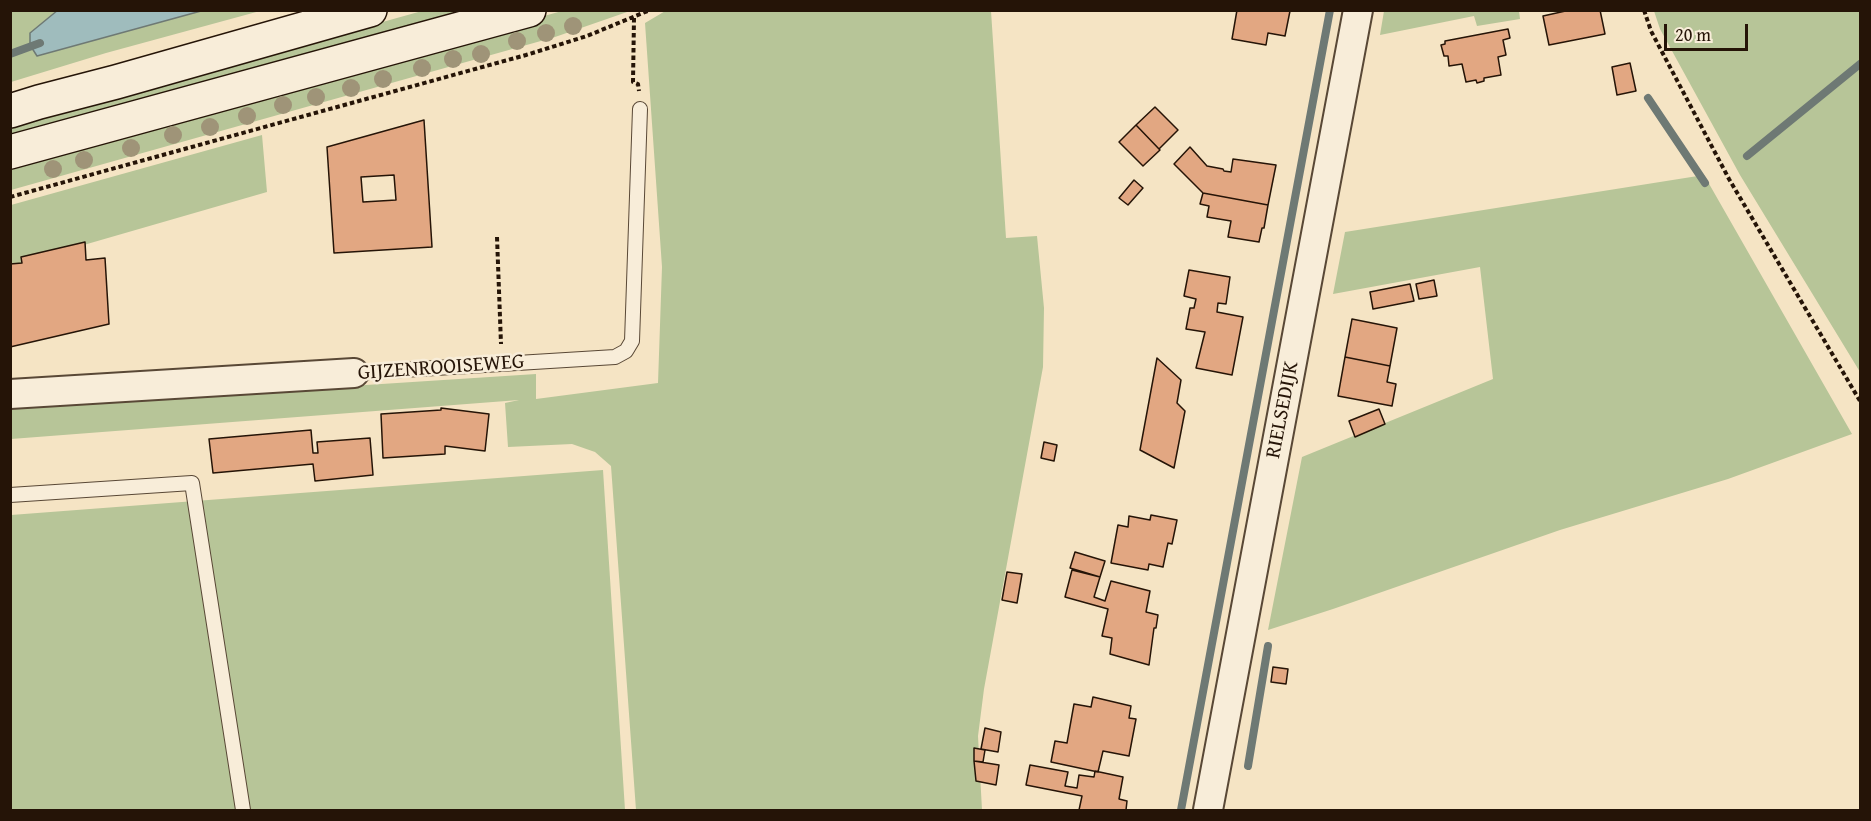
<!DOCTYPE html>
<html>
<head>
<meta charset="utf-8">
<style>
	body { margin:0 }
	#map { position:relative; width:1871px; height:821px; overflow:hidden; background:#f5e4c4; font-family:"Gentium Book Plus",serif }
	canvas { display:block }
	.frame { position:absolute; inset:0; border:12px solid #251407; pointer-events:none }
	.scale { position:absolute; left:1664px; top:24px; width:84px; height:27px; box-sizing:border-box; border:3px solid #251407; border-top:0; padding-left:8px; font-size:18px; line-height:21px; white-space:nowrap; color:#251407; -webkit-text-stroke:4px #f8edd9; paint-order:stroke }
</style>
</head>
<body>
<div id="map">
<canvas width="1871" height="821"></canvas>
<div class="frame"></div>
<div class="scale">20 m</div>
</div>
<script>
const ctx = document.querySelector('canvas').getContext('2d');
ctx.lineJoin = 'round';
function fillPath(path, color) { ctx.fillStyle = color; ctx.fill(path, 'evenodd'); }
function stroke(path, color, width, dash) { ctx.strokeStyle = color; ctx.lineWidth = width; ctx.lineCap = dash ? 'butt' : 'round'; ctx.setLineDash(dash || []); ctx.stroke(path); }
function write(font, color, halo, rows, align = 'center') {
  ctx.font = font + ' "Gentium Book Plus",serif'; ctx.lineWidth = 5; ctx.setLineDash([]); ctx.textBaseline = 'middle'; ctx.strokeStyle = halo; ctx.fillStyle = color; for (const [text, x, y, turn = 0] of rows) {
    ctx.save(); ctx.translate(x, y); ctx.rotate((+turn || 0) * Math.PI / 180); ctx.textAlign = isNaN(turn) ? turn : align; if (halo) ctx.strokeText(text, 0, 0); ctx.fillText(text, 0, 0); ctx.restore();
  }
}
const green = new Path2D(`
	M667 10 991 11 1006 238 1037 236 1044 308 1043 367 984 689 978 736 982 810H636L611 466 595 452 572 444 508 447 505 403 519 400 11 439V408L536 374V399L658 383 662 267 645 23Z
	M11 11H58L30 33 37 56 201 11H260L106 53 11 82Z
	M422 11H491L11 142 10 121 110 98Z
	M562 11H630L555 37 11 190 10 166 33 158Z
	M1384 11H1519L1520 19 1477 26 1474 16 1380 35Z
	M1654 11H1860V372L1740 175 1660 29Z
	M262 135 267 192 11 266V205Z
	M1704 175 1852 434 1728 479 1560 530 1333 609 1268 630 1302 457 1493 379 1480 267 1333 294 1345 232Z
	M603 470 625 810H11V515Z`);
const water = new Path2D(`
	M58 10H201V11L37 56 30 45V33Z`);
const stream = new Path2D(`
	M10 54 40 43
	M1648 98 1705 183
	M1747 156 1860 64
	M1248 766 1268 646
	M1181 810 1330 10`);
const building = new Path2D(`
	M1237 10 1290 11 1285 36 1268 33 1266 45 1232 39Z
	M1570 10H1600L1605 34 1549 45 1543 16Z
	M1508 29 1510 38 1503 40 1506 55 1498 57 1501 75 1484 78V81L1477 83 1476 80 1466 82 1462 64 1449 66 1448 56H1444L1441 45 1445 44V41Z
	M1630 63 1636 91 1617 95 1612 67Z
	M1155 107 1178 130 1159 149 1136 125Z
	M424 120 432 247 334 253 327 147ZM394 175 396 200 363 202 361 177Z
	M1136 125 1160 150 1143 166 1119 142Z
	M1190 147 1207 166 1223 169 1224 171 1231 172 1233 159 1276 165 1268 205 1203 193 1174 164Z
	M1134 180 1143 188 1128 205 1119 198Z
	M1203 193 1268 205 1264 228H1262L1259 242 1228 237 1231 221 1207 217 1209 206 1200 204Z
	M85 242 86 260 105 258 109 324 10 347V264L22 263 21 257Z
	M1189 270 1230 277 1226 304 1218 303 1217 312 1243 317 1232 375 1196 368 1205 332 1186 329 1190 308H1194L1196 299 1184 296Z
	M1434 280 1437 296 1419 299 1416 284Z
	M1410 284 1414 301 1373 309 1370 292Z
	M1352 319 1397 328 1390 366 1345 357Z
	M1345 357 1390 366 1387 382 1396 384 1392 406 1338 396Z
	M1157 358 1181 380 1177 403 1185 411 1174 468 1140 450Z
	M441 408 489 414 485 451 445 446V454L383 458 381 414 441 410Z
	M1379 409 1385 424 1355 437 1349 421Z
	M311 430 313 453H318L317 442 370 438 373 475 315 481 313 464 213 473 209 439Z
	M1044 442 1057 445 1054 461 1041 458Z
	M1151 515 1177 520 1172 544 1168 543 1163 567 1149 564 1148 570 1111 563 1118 525 1128 527 1129 516 1150 520Z
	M1075 552 1105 561 1100 577 1070 568Z
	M1072 570 1100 577 1094 597 1105 601 1111 581 1150 591 1146 612 1158 615 1156 628H1154L1149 665 1110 654 1112 638 1102 636 1108 609 1065 597Z
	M1007 572 1022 574 1017 603 1002 600Z
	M1273 667 1288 669 1286 684 1271 682Z
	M1093 697 1131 706 1129 718 1136 719 1129 756 1103 751 1098 772 1051 762 1055 741 1067 743 1074 704 1091 707Z
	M985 728 1001 732 998 752 981 749Z
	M974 748 985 750 983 762 974 761Z
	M974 761 999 765 996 785 976 781Z
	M1030 765 1068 772 1065 786 1077 788 1079 775 1094 777 1095 771 1123 777 1119 799 1127 801 1126 810H1079L1082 796 1026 785Z`);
const path = new Path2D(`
	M1644 10 1651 31 1729 179 1860 401
	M634 18 633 82 638 84 639 91
	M10 197 526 55 587 36 650 10
	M497 237 501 344`);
const service = new Path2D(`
	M354 373 615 357 626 351 632 341 640 109
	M10 495 192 483 243 810`);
const minor = new Path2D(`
	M10 394 354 373
	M1208 810 1358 10`);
const secondary = new Path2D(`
	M10 111 39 102 116 82 370 10
	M10 152 529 10`);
const trees = [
	[573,26],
	[546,33],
	[517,41],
	[481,54],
	[453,59],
	[422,68],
	[383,79],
	[351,88],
	[316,97],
	[283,105],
	[247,116],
	[210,127],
	[173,135],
	[131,148],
	[84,160],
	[53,169]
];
const streetNames = [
	["GIJZENROOISEWEG",441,368,-4],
	["RIELSEDIJK",1283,410,-79]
];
fillPath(green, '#b7c598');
fillPath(water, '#9fbcbd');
stroke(water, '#6e7974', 1.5);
stroke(stream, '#6e7974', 8);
fillPath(building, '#e2a782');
stroke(building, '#251407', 1.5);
stroke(service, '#594836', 16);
stroke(minor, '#594836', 32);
stroke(secondary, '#251407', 36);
stroke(path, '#251407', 4, [4.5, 3]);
stroke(service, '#f8edd9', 14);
stroke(minor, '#f8edd9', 28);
stroke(secondary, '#f8edd9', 33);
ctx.fillStyle = '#9f9478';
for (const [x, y] of trees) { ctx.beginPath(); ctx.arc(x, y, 9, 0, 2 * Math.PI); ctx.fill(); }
write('21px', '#251407', '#f8edd9', streetNames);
</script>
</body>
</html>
